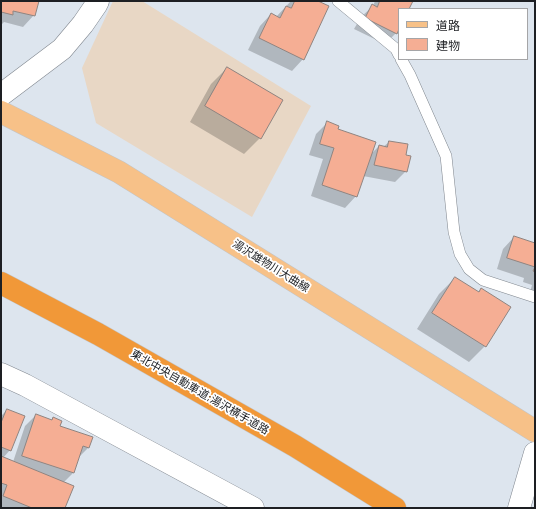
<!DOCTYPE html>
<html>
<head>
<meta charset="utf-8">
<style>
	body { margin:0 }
	#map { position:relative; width:536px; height:509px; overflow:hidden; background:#dde5ee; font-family:Barlow,"Noto Sans JP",sans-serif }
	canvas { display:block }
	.frame { position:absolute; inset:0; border:2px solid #1d1f23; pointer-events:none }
	.legend { position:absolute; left:398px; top:8px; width:130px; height:52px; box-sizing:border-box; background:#fff; border:1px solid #a5a5a7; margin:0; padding:5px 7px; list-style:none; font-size:12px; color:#1d1f23 }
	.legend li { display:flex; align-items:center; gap:8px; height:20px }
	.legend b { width:20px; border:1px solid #a5a5a7 }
</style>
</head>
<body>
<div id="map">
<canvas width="536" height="509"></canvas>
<div class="frame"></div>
<ul class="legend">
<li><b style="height:5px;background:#f7c188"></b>道路</li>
<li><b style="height:11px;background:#f5ae94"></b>建物</li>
</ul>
</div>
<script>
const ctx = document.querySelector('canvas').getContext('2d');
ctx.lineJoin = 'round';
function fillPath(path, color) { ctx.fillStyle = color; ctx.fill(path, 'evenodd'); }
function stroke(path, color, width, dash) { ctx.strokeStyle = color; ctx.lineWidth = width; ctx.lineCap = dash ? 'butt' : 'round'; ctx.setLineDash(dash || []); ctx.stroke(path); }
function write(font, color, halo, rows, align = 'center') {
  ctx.font = font + ' Barlow,"Noto Sans JP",sans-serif'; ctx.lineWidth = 3.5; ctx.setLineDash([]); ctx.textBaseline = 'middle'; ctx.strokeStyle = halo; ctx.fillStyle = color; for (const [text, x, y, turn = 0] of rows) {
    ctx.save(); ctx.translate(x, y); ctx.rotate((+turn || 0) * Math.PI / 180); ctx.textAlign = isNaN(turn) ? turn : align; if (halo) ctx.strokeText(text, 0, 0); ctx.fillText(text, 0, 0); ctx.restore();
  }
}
const commercial = new Path2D(`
	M113 1H142L311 106 252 217 96 123 82 68Z`);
const shadow = new Path2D(`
	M1 1H38L34 15 23 27 4 22 1 25Z
	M291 1H315L328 7 303 59 292 71 248 50 260 26 271 14 276 17Z
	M375 1H412L408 9H399V27L396 33 385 44 354 29 361 17 373 6Z
	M227 68 260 138 244 154 190 122 211 84Z
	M327 123 370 155 379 146 383 147 389 142 405 155 406 171 395 182 363 176 356 196 345 208 311 196 323 159 309 155 316 134Z
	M514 237 534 244 535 240V294L530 292 532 285 523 282 524 278 497 269 503 249Z
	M455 278 478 292 481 289 485 346 469 362 417 329 439 294Z
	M7 410 10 450 3 458 13 462 25 426 36 415 51 420 53 419 59 426 88 448 78 458 73 473 63 483 64 508H1V416Z`);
const building = new Path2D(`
	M1 1H39L35 16 13 11V15L1 12Z
	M295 1H318L329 6 304 60 259 38 271 13 280 18 286 6 291 8Z
	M380 1H413L409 9H399V29L397 34 365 18 372 4 377 7Z
	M227 67 283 100 261 139 205 106Z
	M327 121 339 126 338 129 376 142 357 197 322 185 334 148 320 144Z
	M389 141 408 144 406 155 411 156 407 172 374 165 379 145 387 147Z
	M514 236 535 243V272L533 271 535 267 507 258Z
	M455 277 479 292 481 288 511 307 486 347 432 313Z
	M7 409 25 416 11 451 1 447V423Z
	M36 414 52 420 53 417 62 421 60 426 93 437 89 448 83 446 74 473 22 456Z
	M1 456 74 486 65 508H32L3 496 7 485 1 483Z`);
const lane = new Path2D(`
	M338 1 396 49 399 55
	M401 59 410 75 446 156 454 232 460 254 469 269 483 280 535 297`);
const street = new Path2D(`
	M1 374 25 385 253 508`);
const secondary = new Path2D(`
	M1 95 62 49 83 24 96 5 98 1
	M519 508 535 453`);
const primary = new Path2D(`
	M1 112 119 172 535 431`);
const highway = new Path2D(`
	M1 283 98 334 295 446 395 508`);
const streetNames = [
	["湯沢雄物川大曲線",271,266,32],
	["東北中央自動車道;湯沢横手道路",200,392,30]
];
fillPath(commercial, '#e8d7c5');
fillPath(shadow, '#0003');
fillPath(building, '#f5ae94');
stroke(building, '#8f8480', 1);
stroke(lane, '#80878f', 12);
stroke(street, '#80878f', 23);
stroke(secondary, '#80878f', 23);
stroke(primary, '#c4c5c6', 23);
stroke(highway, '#c4c5c6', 23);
stroke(lane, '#fff', 11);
stroke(street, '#fff', 22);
stroke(secondary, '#fff', 22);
stroke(primary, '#f7c188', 22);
stroke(highway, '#f19838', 22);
write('11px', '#1d1f23', '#fff', streetNames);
</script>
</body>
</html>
